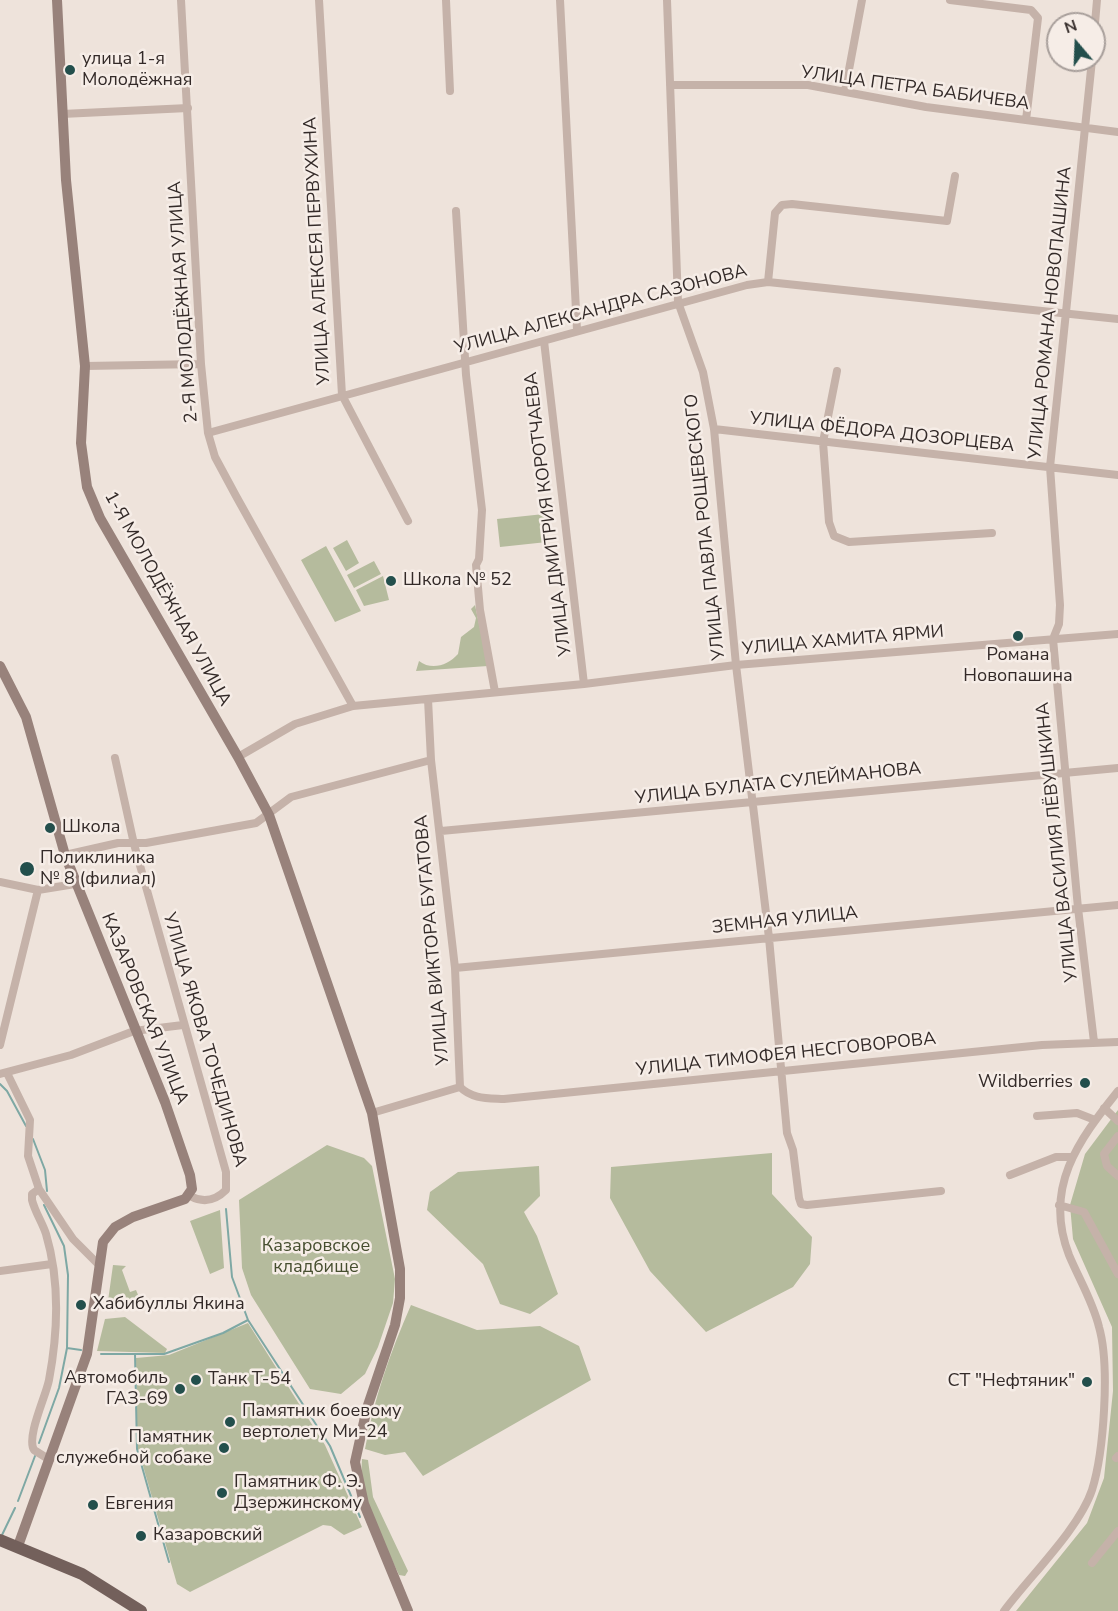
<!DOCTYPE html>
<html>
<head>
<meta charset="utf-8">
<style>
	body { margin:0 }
	#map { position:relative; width:1118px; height:1611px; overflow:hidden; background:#eee3db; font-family:"Nunito Sans",sans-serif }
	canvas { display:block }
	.north { position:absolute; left:1046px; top:12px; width:60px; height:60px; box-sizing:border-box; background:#f6ede7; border:2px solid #a89f9b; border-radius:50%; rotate:341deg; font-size:16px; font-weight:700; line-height:24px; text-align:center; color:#332a28 }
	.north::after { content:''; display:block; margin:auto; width:21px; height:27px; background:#234f4c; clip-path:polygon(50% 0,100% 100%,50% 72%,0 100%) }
</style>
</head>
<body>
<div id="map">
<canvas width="1118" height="1611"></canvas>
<div class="north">N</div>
</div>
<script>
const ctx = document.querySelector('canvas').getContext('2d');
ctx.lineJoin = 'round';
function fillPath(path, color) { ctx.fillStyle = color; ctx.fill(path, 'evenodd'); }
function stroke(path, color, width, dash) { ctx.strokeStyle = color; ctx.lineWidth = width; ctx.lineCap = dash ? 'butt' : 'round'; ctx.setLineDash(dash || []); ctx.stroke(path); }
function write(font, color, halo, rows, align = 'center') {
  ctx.font = font + ' "Nunito Sans",sans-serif'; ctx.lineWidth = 5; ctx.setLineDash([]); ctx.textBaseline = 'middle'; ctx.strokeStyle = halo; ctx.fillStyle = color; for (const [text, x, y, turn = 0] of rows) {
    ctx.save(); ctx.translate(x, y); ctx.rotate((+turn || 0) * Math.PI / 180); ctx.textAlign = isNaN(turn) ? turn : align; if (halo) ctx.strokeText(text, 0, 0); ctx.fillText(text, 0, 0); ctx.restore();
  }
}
const green = new Path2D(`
	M544 514 547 542 500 547 497 519Z
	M347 540 359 563 346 571 333 548Z
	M326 546 361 611 335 622 301 560Z
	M374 561 381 574 354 588 347 575Z
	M383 576 389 600 364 606 356 590Z
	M475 605 488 666 416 671 419 661C432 671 448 665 458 654L461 637 474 627 476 618 471 609Z
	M1118 1110V1611H1016L1087 1523 1104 1478 1113 1391 1112 1327 1073 1239 1070 1205 1085 1154Z
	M327 1145 364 1158 372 1166 395 1279 393 1303 378 1347 365 1374 341 1394 310 1389 251 1295 242 1268 239 1200Z
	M772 1153V1194L812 1237 810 1264 793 1287 706 1332 650 1271 610 1198 611 1167Z
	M539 1166 540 1196 524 1212 537 1236 558 1294 530 1314 500 1304 483 1264 427 1210 430 1192 458 1172Z
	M220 1210 224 1268 210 1274 190 1221Z
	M113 1265 126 1266 122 1270 130 1292 136 1290 141 1302 137 1306 133 1307 130 1301H108Z
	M411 1305 477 1330 540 1326 579 1346 591 1380 423 1476 405 1452 385 1455 365 1449C374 1398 390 1353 411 1305Z
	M125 1317 167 1349 165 1353 97 1351 105 1319Z
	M248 1323 325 1445 362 1527 344 1535 331 1526 323 1525 190 1592 177 1584 137 1445 136 1358 169 1355Z
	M362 1459 368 1460 373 1497 408 1571 405 1576 399 1575C383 1539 358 1499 362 1459Z`);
const stream = new Path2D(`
	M0 1084 7 1091 26 1126
	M33 1139 45 1170 47 1191
	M226 1209 232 1277 248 1320
	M67 1348 81 1350
	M101 1354H164L223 1333 248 1320 330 1446 360 1517
	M135 1354 137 1449 159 1527
	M39 1443 59 1388 67 1348 68 1275 64 1246 44 1205
	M18 1501 35 1456
	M161 1534 169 1562
	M2 1535 15 1508`);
const street = new Path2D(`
	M181 0 201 364 208 433 215 457 236 496 353 706
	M319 0 342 395 408 521
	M446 0 450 91
	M560 0 577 330
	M667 0 678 302 703 372 714 429 736 665 769 938 787 1133 793 1150 799 1198 801 1204 807 1205 941 1191
	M950 0 1031 10 1038 18 1026 120
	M1094 35 1097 0
	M1092 60 1050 467 1060 605 1059 624 1053 639 1078 908 1094 1042
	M670 85H808L926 107 1118 132
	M845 91 862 0
	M62 114 188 108
	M456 211 466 375 482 510 479 559 476 565 480 610 495 692
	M768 282 775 213 782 205 792 204 947 221 955 176
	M544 341 584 684
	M85 366 201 364
	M837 371 823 442 829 522 834 536 849 542 992 533
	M714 429 1118 475
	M208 433 747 285 768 282 1118 319
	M428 699 431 760 455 968 460 1087
	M238 757 295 724 353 706 584 684 736 665 1118 634
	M115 758 134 844 226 1172V1190C215 1201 203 1203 190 1196
	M441 831 1118 768
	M65 855 118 843H146L256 823 291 797 431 760
	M0 882 38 890 75 884
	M455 968 1118 905
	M0 1045 38 890
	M7 1073 30 1120 28 1156 39 1189 73 1239 99 1265
	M0 1074 71 1055 134 1031 183 1025
	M460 1087C472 1099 487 1098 504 1099L1042 1045 1118 1042
	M1104 1108 1118 1121
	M372 1113 460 1087
	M1037 1116 1077 1113 1095 1120
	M1118 1136 1104 1154 1107 1166 1118 1176
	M1010 1175 1056 1157H1072
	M39 1189 32 1194V1200C35 1212 42 1222 46 1234 60 1281 58 1332 49 1380 46 1396 26 1437 34 1450L50 1460
	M1059 1205 1084 1212 1118 1274
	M0 1271 52 1264
	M1116 1458 1118 1456
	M1092 1563 1118 1531
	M1004 1611C1029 1577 1079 1529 1092 1490 1104 1452 1110 1365 1099 1327 1093 1302 1079 1279 1069 1255 1043 1188 1078 1141 1118 1091`);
const secondary = new Path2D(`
	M57 0 66 180 85 366 81 443 87 487 100 518 238 757 269 815 372 1113 400 1269V1298L395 1325 367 1408 355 1462 364 1504 408 1611
	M0 666 26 717 65 855 165 1102 190 1175 192 1189 185 1199 133 1217 115 1227 103 1242 87 1354 18 1546`);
const primary = new Path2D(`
	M0 1540 82 1574 141 1611`);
const markers = [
	[70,70,6,"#234f4c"],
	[391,581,6,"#234f4c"],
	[1018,636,6,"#234f4c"],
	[50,828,6,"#234f4c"],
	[27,869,8,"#234f4c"],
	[1085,1083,6,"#234f4c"],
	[81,1305,6,"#234f4c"],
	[196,1380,6,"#234f4c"],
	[1087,1382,6,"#234f4c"],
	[180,1389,6,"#234f4c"],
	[230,1422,6,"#234f4c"],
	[224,1448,6,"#234f4c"],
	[222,1493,6,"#234f4c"],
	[93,1505,6,"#234f4c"],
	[141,1536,6,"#234f4c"]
];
const poiNames = [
	["улица 1-я",82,60],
	["Молодёжная",82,81],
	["Школа № 52",403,581],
	["Романа",1018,656,"center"],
	["Новопашина",1018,677,"center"],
	["Школа",62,828],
	["Поликлиника",40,859],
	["№ 8 (филиал)",40,880],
	["Wildberries",1073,1083,"right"],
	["Хабибуллы Якина",93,1305],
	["Автомобиль",168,1379,"right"],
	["ГАЗ-69",168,1400,"right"],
	["Танк Т-54",208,1380],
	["СТ \"Нефтяник\"",1075,1382,"right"],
	["Памятник боевому",242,1412],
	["вертолету Ми-24",242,1433],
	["Памятник",212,1438,"right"],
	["служебной собаке",212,1459,"right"],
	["Памятник Ф. Э.",234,1483],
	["Дзержинскому",234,1504],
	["Евгения",105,1505],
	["Казаровский",153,1536]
];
const streetNames = [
	["УЛИЦА ПЕТРА БАБИЧЕВА",915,89,8],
	["УЛИЦА АЛЕКСЕЯ ПЕРВУХИНА",318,251,-93],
	["2-Я МОЛОДЁЖНАЯ УЛИЦА",184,302,-94],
	["УЛИЦА АЛЕКСАНДРА САЗОНОВА",601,310,-15],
	["УЛИЦА РОМАНА НОВОПАШИНА",1051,313,-84],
	["УЛИЦА ФЁДОРА ДОЗОРЦЕВА",882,433,6],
	["УЛИЦА ДМИТРИЯ КОРОТЧАЕВА",549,514,-97],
	["УЛИЦА ПАВЛА РОЩЕВСКОГО",706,527,-96],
	["1-Я МОЛОДЁЖНАЯ УЛИЦА",167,599,61],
	["УЛИЦА ХАМИТА ЯРМИ",843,641,-5],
	["УЛИЦА БУЛАТА СУЛЕЙМАНОВА",778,784,-6],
	["УЛИЦА ВАСИЛИЯ ЛЁВУШКИНА",1058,842,-96],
	["ЗЕМНАЯ УЛИЦА",785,921,-6],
	["УЛИЦА ВИКТОРА БУГАТОВА",433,940,-95],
	["КАЗАРОВСКАЯ УЛИЦА",144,1009,68],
	["УЛИЦА ЯКОВА ТОЧЕДИНОВА",204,1040,74],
	["УЛИЦА ТИМОФЕЯ НЕСГОВОРОВА",786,1055,-6]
];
const parkNames = [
	["Казаровское",316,1247],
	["кладбище",316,1268]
];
fillPath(green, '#b5bb9d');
stroke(stream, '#7ea8a4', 2);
stroke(street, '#c5b2a9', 8);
stroke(secondary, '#98827b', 10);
stroke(primary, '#73605b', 12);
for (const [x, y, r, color] of markers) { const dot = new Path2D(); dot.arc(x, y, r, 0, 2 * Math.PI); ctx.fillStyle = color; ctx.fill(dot); stroke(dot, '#f6ede7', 2); }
write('18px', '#332a28', '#f6ede7', poiNames, 'left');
write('18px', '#332a28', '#f6ede7', streetNames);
write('18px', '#464e2f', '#f6ede7', parkNames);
</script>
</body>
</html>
